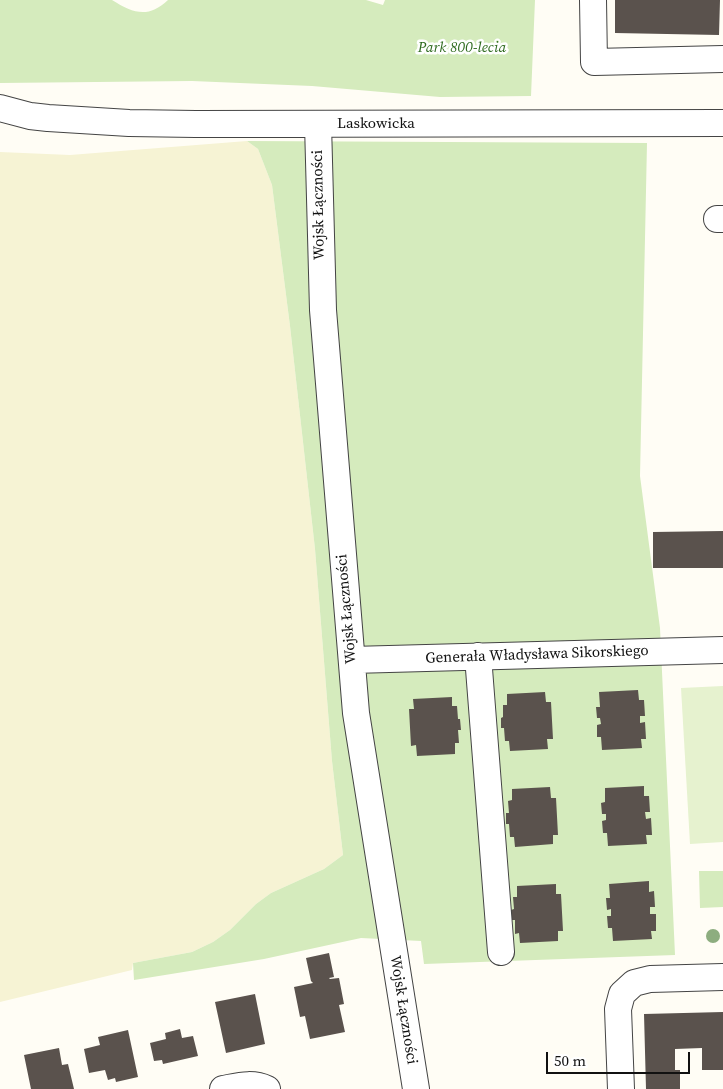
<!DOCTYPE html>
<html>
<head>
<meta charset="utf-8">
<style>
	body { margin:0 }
	#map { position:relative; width:723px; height:1089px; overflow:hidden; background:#fffdf5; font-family:"Source Serif 4",serif }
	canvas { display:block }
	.scale { position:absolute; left:546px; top:1052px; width:144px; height:22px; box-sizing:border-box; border:2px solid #111; border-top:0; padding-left:6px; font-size:15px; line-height:18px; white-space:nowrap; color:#111; -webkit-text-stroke:4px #fff; paint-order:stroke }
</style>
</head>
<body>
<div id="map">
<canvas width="723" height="1089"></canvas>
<div class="scale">50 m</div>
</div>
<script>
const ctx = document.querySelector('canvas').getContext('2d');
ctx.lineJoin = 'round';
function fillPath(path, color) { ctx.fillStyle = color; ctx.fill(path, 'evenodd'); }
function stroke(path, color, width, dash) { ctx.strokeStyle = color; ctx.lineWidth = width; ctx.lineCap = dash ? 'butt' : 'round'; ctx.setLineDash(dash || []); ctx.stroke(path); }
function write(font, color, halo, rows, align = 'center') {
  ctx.font = font + ' "Source Serif 4",serif'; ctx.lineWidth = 5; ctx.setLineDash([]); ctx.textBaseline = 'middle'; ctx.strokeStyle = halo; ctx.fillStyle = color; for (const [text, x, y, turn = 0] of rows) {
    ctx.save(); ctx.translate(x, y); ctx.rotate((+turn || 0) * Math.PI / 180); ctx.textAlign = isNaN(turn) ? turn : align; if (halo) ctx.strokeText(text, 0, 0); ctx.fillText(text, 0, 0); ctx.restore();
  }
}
const farmland = new Path2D(`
	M247 141 258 149 272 185 290 326 315 549 332 761 343 855 324 869 271 893 256 904 230 930 213 942 192 952 133 963 132 970 0 1002V152L70 155Z`);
const green = new Path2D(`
	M0 0H112C133 13 148 19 168 0H366L383 5 385 0H535L531 96 440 97 312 86 192 81 0 83Z
	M247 141 647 143 640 476 660 628 675 955 424 964 421 941 361 938 264 959 134 980 133 963 192 952 213 942 230 930 256 904 271 893 324 869 343 855 332 761 315 549 290 326 272 185 258 149Z
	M699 871H723V907L700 908Z`);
const pitch = new Path2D(`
	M723 686V842L690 844 681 688Z`);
const building = new Path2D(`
	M615 0H720L719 35 615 33Z
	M723 531V568H653V532Z
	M638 690 639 700H644L645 716H640V723L645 722 646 739H641L642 748 602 750 601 737H597V725L601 724 600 718H597L596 707H600L599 692Z
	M545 692 546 702H551L553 739H547L548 749 510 751 509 741H505L504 728H501V718L503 717V705H507V694Z
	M452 697V706H457L458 719H460L461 730H458L459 743H455V754L417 756 416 745 411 746 409 709H414L413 699Z
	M644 786V796H649L650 812H645L646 819 651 818 652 835H646L647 844 608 846 607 833H603L602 821 606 820V814H602L601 803 605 802V788Z
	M550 787 551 798H556L558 835H553V844L515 847 514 837H510L509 824H506V813H509L508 801 512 800V789Z
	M649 881V892L654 891 655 907H650V914H656V931H651L652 939 613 941 612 928H608L607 916H611V909L607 910 606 898H610L609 884Z
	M556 884V894H561L563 931H558V941L520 943 519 933 515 934V920H512L511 910 514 909 513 897H517V886Z
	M329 953 334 977 329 978 330 979 339 978 344 1004 339 1005 345 1032 310 1039 305 1016 300 1017 294 987 313 983 311 981 306 958Z
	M255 994 265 1044 226 1053 215 1002Z
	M723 1012V1070H702V1048L675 1049V1070H680V1089H646L644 1014Z
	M180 1029 182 1038 193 1036 198 1056 163 1064 162 1060 154 1061 150 1043 166 1039 165 1033Z
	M128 1030 138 1077 116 1082 115 1078 108 1080 105 1070 89 1073 84 1049 100 1045 98 1037Z
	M59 1048 62 1065 68 1064 74 1089H31L24 1055Z`);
const minor = new Path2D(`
	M593 0 594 62 723 59
	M0 108 30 116 48 118 129 123 196 124 723 123
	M318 124 323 310 356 713 416 1089
	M717 219H723
	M478 656 501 952
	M352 660 723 650
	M223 1089C239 1086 252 1082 267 1089
	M621 1089 618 1009 622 994 634 983 650 979 723 977`);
const trees = [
	[713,936]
];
const parkNames = [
	["Park 800-lecia",462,48]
];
const streetNames = [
	["Laskowicka",376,124],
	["Wojsk Łączności",319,205,-91],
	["Wojsk Łączności",347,609,-95],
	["Generała Władysława Sikorskiego",537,655,-2],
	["Wojsk Łączności",403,1010,81]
];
fillPath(farmland, '#f6f3d4');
fillPath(green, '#d5ebbd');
fillPath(pitch, '#e6f2cf');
fillPath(building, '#5a524d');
stroke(minor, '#444', 28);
stroke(minor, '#fff', 26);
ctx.fillStyle = '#8dad7f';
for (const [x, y] of trees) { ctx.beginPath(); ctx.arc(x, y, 7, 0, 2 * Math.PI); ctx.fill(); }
write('italic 15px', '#2f6b1f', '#fff', parkNames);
write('15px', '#111', '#fff', streetNames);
</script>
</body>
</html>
